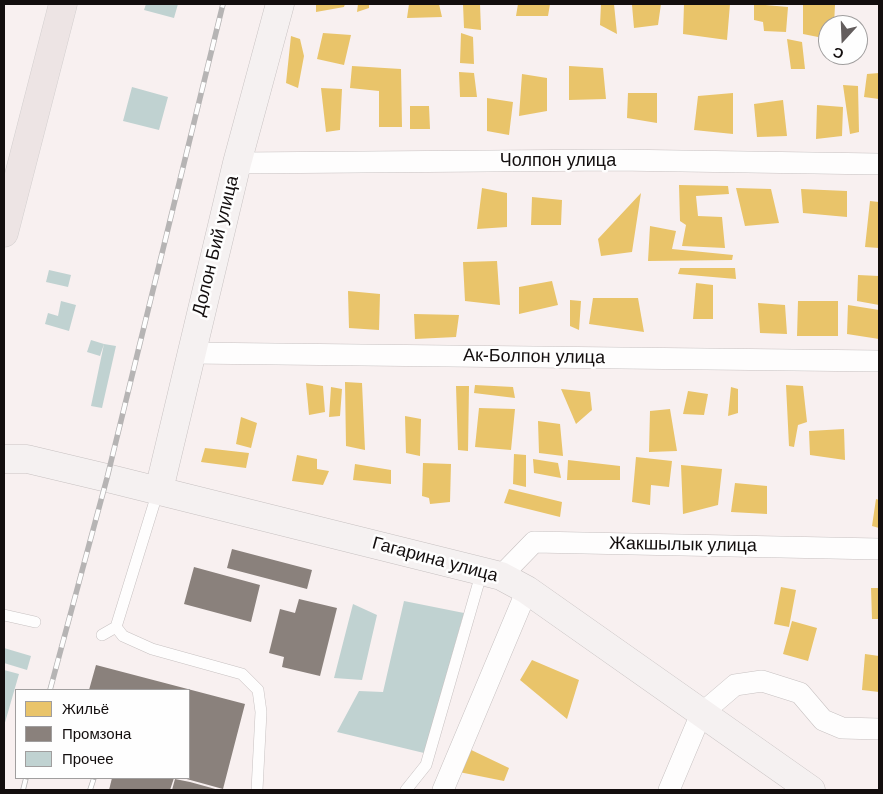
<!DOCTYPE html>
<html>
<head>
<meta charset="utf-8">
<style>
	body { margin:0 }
	#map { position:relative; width:883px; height:794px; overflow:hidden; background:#f8f0f0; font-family:Arial,sans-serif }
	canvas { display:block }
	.frame { position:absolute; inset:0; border:5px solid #130e0e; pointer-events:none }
	.legend { position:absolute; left:15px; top:689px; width:175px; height:90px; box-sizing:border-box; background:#fefefe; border:1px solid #a09e9e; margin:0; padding:6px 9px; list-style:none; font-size:15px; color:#130e0e }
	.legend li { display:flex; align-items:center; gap:10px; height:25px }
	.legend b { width:25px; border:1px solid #a09e9e }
	.north { position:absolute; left:818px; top:15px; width:50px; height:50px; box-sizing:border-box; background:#fefefe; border:1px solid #a09e9e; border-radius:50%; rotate:200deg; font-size:14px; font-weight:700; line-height:20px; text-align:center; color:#130e0e }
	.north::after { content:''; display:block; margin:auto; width:18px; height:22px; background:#635d5d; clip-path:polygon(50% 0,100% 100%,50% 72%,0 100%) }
</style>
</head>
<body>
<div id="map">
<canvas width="883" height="794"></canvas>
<div class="frame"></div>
<ul class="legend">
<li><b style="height:14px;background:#e9c46a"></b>Жильё</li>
<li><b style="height:14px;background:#8a817c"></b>Промзона</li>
<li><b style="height:14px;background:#c0d2d1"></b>Прочее</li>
</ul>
<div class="north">С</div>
</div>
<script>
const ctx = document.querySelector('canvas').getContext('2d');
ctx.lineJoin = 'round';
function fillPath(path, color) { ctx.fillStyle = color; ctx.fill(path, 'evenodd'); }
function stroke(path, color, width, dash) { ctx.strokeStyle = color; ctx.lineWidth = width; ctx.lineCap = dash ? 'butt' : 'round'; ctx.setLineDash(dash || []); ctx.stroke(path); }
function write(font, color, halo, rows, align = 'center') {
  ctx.font = font + ' Arial,sans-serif'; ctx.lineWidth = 5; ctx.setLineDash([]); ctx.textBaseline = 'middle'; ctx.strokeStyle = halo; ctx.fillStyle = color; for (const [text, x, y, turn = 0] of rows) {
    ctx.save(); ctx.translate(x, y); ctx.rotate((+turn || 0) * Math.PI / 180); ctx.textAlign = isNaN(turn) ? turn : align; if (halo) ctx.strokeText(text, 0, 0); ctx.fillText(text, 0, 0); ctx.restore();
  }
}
const homes = new Path2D(`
	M316 4H345L344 7 316 12Z
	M358 4H369V8L357 12Z
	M409 4H439L442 17 407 18Z
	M463 4H480L481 30 464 28Z
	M518 4H550L548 16H516Z
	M601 4H614L617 34 600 25Z
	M661 4 658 25 634 28 632 5Z
	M684 4H730L727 40 683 34Z
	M754 4 788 7 786 32 764 31 763 22 754 20Z
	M803 4 835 5 834 25H828V39L803 34Z
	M323 33 351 35 344 65 317 59Z
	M461 33 473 37 474 64 460 63Z
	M291 36 300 39 304 56 298 88 286 83Z
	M787 39 802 42 805 69H791Z
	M352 66 401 69 402 127H379V91L350 88Z
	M569 66 603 68 606 99 569 100Z
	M459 72 474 73 477 97H460Z
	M879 73V99L864 97 867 74Z
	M522 74 547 78V111L519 116Z
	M843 85 858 86 859 132 850 134Z
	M321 88 342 89 340 130 326 132Z
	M628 93H657V123L627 118Z
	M733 93V134L694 130 698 96Z
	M487 98 513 102 509 135 487 131Z
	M783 100 787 136 757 137 754 104Z
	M817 105 843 107 842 136 816 139Z
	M410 106H429L430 129H410Z
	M679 185 728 186 729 194 696 196 698 216 722 217 725 248 682 246 686 225 680 221Z
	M482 188 507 193V227L477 229Z
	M736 188 771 189 779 223 745 226Z
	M801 189 847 191V217L803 213Z
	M641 193 632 252 601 256 598 239Z
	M532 197 562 200 561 225H531Z
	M870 201 879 202V248L865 247Z
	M650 226 676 231 672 249 733 255 732 260 648 261Z
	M497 261 500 305 465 301 463 262Z
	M680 268H735L736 279 678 274Z
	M858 275 879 276V305L857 301Z
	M552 281 558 305 519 314V287Z
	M696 283 713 285V319H693Z
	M348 291 380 294 379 330 349 328Z
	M593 298H638L644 332 589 324Z
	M570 300 581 301 579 330 570 326Z
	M798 301H838V336H797Z
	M758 303 785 305 787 334 760 333Z
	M848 305 879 310V339L847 334Z
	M414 314 459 315 456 337 415 339Z
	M345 382 362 383 365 450 346 446Z
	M306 383 323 386 325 412 309 415Z
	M475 385 513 387 515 398 474 393Z
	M786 385 803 386 807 422 798 425 794 447 789 446Z
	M456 386H469L468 451 458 450Z
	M331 387 342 389 340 416 329 417Z
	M731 387 738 389V413L728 416Z
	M561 389 590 392 592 410 576 424Z
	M688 391 708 394 704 415 683 414Z
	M479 408 515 409 511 450 475 447Z
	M670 409 677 451 649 452 650 411Z
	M405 416 421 419 420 456 406 453Z
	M241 417 257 423 251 448 236 444Z
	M538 421 560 424 563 456 539 453Z
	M844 429 845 460 810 455 809 431Z
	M205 448 249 453 246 468 201 462Z
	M514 454 526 455V487L513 484Z
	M297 455 317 459V469L329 471 323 485 292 481Z
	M636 457 672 461 669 487 651 485 650 505 632 502Z
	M533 459 558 463 561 478 534 473Z
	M568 460 620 466V480H567Z
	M423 463 451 464 450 502 430 504 429 498 422 496Z
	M355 464 391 470V484L353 480Z
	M681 465 722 469 718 505 683 514Z
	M735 483 767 486V514L731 512Z
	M509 489 562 502 560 517 504 503Z
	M876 499 879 500V528L872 526Z
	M781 587 796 590 789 627 774 624Z
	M871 588H879V619H872Z
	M792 621 817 628 808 661 783 654Z
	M865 654 879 656V692L862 690Z
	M532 660 579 680 567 719 520 680Z
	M465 747 509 768 504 781 459 772Z`);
const industry = new Path2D(`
	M232 549 312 570 307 589 227 568Z
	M194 567 260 585 251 622 184 604Z
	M299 599 337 608 320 676 282 667 284 657 269 653 280 609 295 613Z
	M96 665 245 704 223 789 183 778H189V690H89Z
	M112 778H174L170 790H109Z
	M175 779 190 782 219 790H172Z`);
const building = new Path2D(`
	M146 4H178L174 18 144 10Z
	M132 87 168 97 159 130 123 121Z
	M49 270 71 275 68 287 46 282Z
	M61 301 76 305 69 331 45 324 48 313 58 316Z
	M91 340 104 344 100 356 87 352Z
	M104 344 116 346 102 408 91 406Z
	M404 601 464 613 424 753 337 732 359 691 383 692Z
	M353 604 377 615 362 680 334 678Z
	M4 648 31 656 27 670 4 663Z
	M4 670 19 674 4 726Z`);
const lane = new Path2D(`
	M4 615 35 622
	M116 627 123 636 152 649 242 674 258 690 261 712 257 790
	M102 635 116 627 158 491
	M406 790 426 765 482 571`);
const street = new Path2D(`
	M237 163 616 160 879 164
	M190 353 879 361
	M501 576 534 542 879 549
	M443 790 527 590
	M669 790 701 714 735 685 762 681 800 693 823 720 842 728 879 729`);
const secondary = new Path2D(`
	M4 459H27L107 478 501 576 527 590 811 790
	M159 490 237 163 280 4`);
const primary = new Path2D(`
	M4 233 63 4`);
const rail = new Path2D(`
	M50 690 107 478 223 4
	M23 790 26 778
	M90 790 94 778`);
const streetNames = [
	["Чолпон улица",558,161],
	["Долон Бий улица",216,246,-76],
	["Ак-Болпон улица",534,357,1],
	["Жакшылык улица",683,545,1],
	["Гагарина улица",435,560,15]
];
fillPath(homes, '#e9c46a');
fillPath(industry, '#8a817c');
fillPath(building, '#c0d2d1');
stroke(lane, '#c7c1c1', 12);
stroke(street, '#c7c1c1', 22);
stroke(secondary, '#c7c1c1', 29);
stroke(primary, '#d2cece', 29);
stroke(lane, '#fefdfd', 11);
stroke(street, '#fefdfd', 21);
stroke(secondary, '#f5f1f1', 28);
stroke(primary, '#ede4e4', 28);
stroke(rail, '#b6b4b4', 5.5);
stroke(rail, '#fefefe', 4, [11]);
write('18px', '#130e0e', '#fefefe', streetNames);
</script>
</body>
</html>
